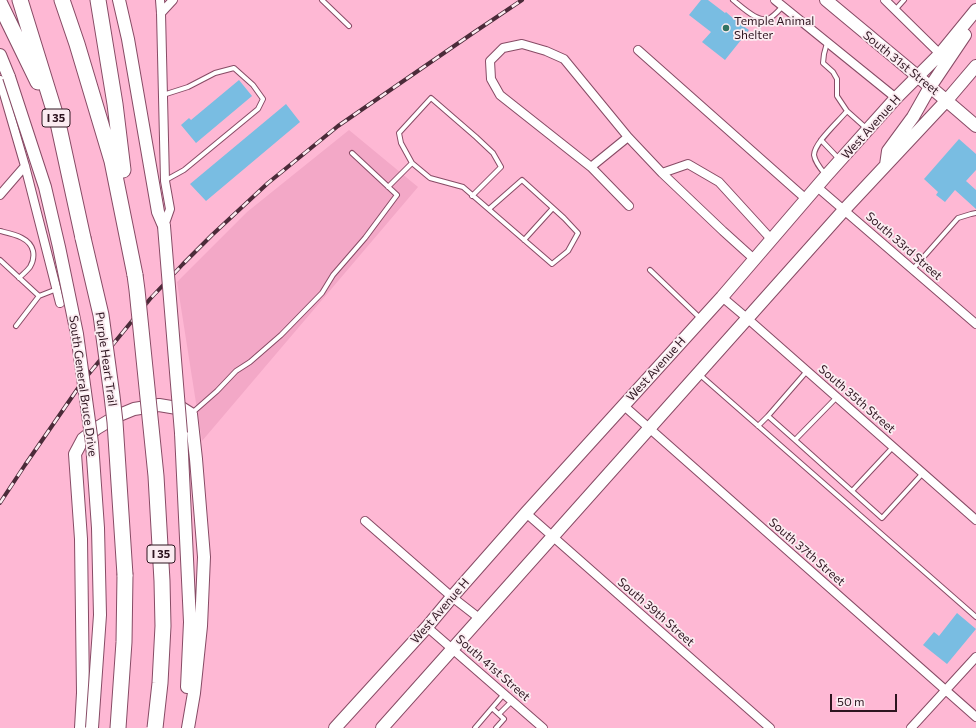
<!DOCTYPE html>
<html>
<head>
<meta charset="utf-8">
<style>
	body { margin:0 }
	#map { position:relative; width:976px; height:728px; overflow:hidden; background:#feb8d4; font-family:Commissioner,sans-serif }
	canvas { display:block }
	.scale { position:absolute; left:830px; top:694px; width:67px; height:18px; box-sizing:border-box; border:2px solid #2d141f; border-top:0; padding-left:5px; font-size:12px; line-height:14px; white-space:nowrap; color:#2d141f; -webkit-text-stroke:3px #fbecf1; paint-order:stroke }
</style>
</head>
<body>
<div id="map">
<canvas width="976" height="728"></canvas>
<div class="scale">50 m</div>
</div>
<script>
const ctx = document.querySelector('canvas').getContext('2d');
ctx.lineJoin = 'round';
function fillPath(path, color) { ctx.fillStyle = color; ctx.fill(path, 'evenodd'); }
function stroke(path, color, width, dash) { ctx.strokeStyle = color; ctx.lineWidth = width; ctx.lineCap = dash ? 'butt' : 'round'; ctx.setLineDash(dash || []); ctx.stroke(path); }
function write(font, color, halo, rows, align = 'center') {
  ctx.font = font + ' Commissioner,sans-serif'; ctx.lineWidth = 3.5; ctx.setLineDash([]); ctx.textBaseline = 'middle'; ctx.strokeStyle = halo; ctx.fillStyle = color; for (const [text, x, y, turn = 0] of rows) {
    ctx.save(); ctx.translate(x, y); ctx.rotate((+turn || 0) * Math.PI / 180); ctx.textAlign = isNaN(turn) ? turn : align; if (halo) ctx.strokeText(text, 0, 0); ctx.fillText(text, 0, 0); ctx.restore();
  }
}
const built = new Path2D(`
	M349 130 418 187 202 441 177 282 247 212Z`);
const building = new Path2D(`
	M701 0H708L725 13 726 12 735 20 738 17 745 22 743 26 749 30 725 60 702 42 711 32 689 15Z
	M239 80 252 96 196 143 181 125 189 118 191 120Z
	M286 104 300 122 206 201 190 184Z
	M959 139 976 154V170L966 181 976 190V209L955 190 945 202 936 195 938 192 924 179Z
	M957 613 976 629 947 664 923 645 934 632 939 636Z`);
const service = new Path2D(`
	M322 0 349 26
	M733 0C742 7 759 24 770 18 775 15 779 10 783 6
	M895 10 904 0
	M827 43 824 54 823 63 833 72 837 79V96L847 111
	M163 95 188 87 215 73 234 68 253 85 263 99 258 109 184 170 166 180
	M821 140 839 159
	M412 163 401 143 399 133 431 98 476 137 493 153 501 167 472 196
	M825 174C820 168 815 162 814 155 814 143 839 121 847 111L866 128
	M388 187 412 163 430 178 463 187 552 264 568 251 578 233 564 218 522 180 489 209
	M0 231C12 234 30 237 33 251 34 256 33 262 30 267 27 271 23 274 19 278
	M524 240 553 208
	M0 260 39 296 57 289
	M913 269 958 218 971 214 976 213
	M650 270 701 319
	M16 326 39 296
	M807 371 768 416 795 440 882 518 923 473
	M699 374 976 617
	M192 413 217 391 236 371 250 362 281 335 322 293 333 275 365 238 397 195 352 153
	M758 426 768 416
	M795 440 837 397
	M852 491 893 447
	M492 708 504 719 496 728
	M499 714 512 701
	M475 728 504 694`);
const minor = new Path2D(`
	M160 0 161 13 165 181 170 209 164 226
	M775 0 896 98
	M885 0 940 54
	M161 13 173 0
	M638 50 806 199
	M0 80 25 166 60 303
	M628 137 564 59 546 51 522 44 503 48 490 61 491 79 500 95 591 167 629 206
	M591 167 628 137 662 173 688 164 719 182 771 239
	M662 173 723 231 754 259
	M816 186 976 324
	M0 195 25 166
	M722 297 748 319 976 520
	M623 405 976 717
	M526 513 770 728
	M365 521 452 597 479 618
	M427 627 543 728
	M911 728 976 657`);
const secondary = new Path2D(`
	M119 0 128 39 158 212 164 226
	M826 0C876 42 927 83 976 126
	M0 55 9 77
	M886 165 888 151 913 117 930 87 965 35
	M181 433 190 622 187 687
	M81 728 83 693 81 539 75 454 83 439 97 428 117 416 134 409 159 405 183 409 191 414 196 459 204 557 201 626 194 693 188 728
	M335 728 427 627 452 597 526 513 722 297 826 176 896 98 940 54 976 10
	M382 728 844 210 947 100 976 66`);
const motorway = new Path2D(`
	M20 0 58 123 83 238
	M62 0 77 44 112 161 135 275
	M98 0 115 104 123 170
	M0 4 38 82
	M118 728 124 642 125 575`);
const rail = new Path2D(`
	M0 503 25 465 83 381 150 299 183 264 212 235 268 183 338 126 473 33 522 0`);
const secondaryBridge = new Path2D(`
	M9 77 45 187 59 247 77 334 92 443 98 528 100 615 92 728
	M164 226 181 433`);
const motorwayBridge = new Path2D(`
	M83 238 101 315 112 396 115 422 125 575
	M135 275 137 290 156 476 162 581 163 626 160 683 155 728`);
const markers = [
	[726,28,4,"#327361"]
];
const shields = [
	[56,118,28],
	[161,554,28]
];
const shieldNames = [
	["I 35",56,118],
	["I 35",161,554]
];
const poiNames = [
	["Temple Animal",734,21],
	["Shelter",734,35]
];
const streetNames = [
	["South 31st Street",901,63,39],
	["West Avenue H",871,127,-48],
	["South 33rd Street",904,246,41],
	["Purple Heart Trail",106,359,82],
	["West Avenue H",656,369,-48],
	["South General Bruce Drive",83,386,82],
	["South 35th Street",857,399,41],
	["South 37th Street",807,552,41],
	["West Avenue H",440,611,-49],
	["South 39th Street",656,612,41],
	["South 41st Street",493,668,41]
];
fillPath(built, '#f3a8c7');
fillPath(building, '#79bde2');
stroke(service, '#874b65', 6);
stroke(minor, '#874b65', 10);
stroke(secondary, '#874b65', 14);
stroke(motorway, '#874b65', 17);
stroke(service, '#fff', 4);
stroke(minor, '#fff', 8);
stroke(secondary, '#fff', 12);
stroke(motorway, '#fff', 15);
stroke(rail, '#4b2b39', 4);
stroke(rail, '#fbecf1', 2.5, [8]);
stroke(secondaryBridge, '#874b65', 14, []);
stroke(motorwayBridge, '#874b65', 17, []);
stroke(secondaryBridge, '#fff', 12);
stroke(motorwayBridge, '#fff', 15);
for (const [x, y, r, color] of markers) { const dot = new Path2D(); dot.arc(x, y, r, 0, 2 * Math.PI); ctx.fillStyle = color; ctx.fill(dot); stroke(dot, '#fbecf1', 1.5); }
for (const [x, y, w] of shields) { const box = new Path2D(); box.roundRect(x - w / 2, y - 9, w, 18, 3); ctx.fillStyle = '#fbecf1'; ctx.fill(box); stroke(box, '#2d141f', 1); }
write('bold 11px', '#2d141f', null, shieldNames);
write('12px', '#2d141f', '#fbecf1', poiNames, 'left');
write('12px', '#2d141f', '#fbecf1', streetNames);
</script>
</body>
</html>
